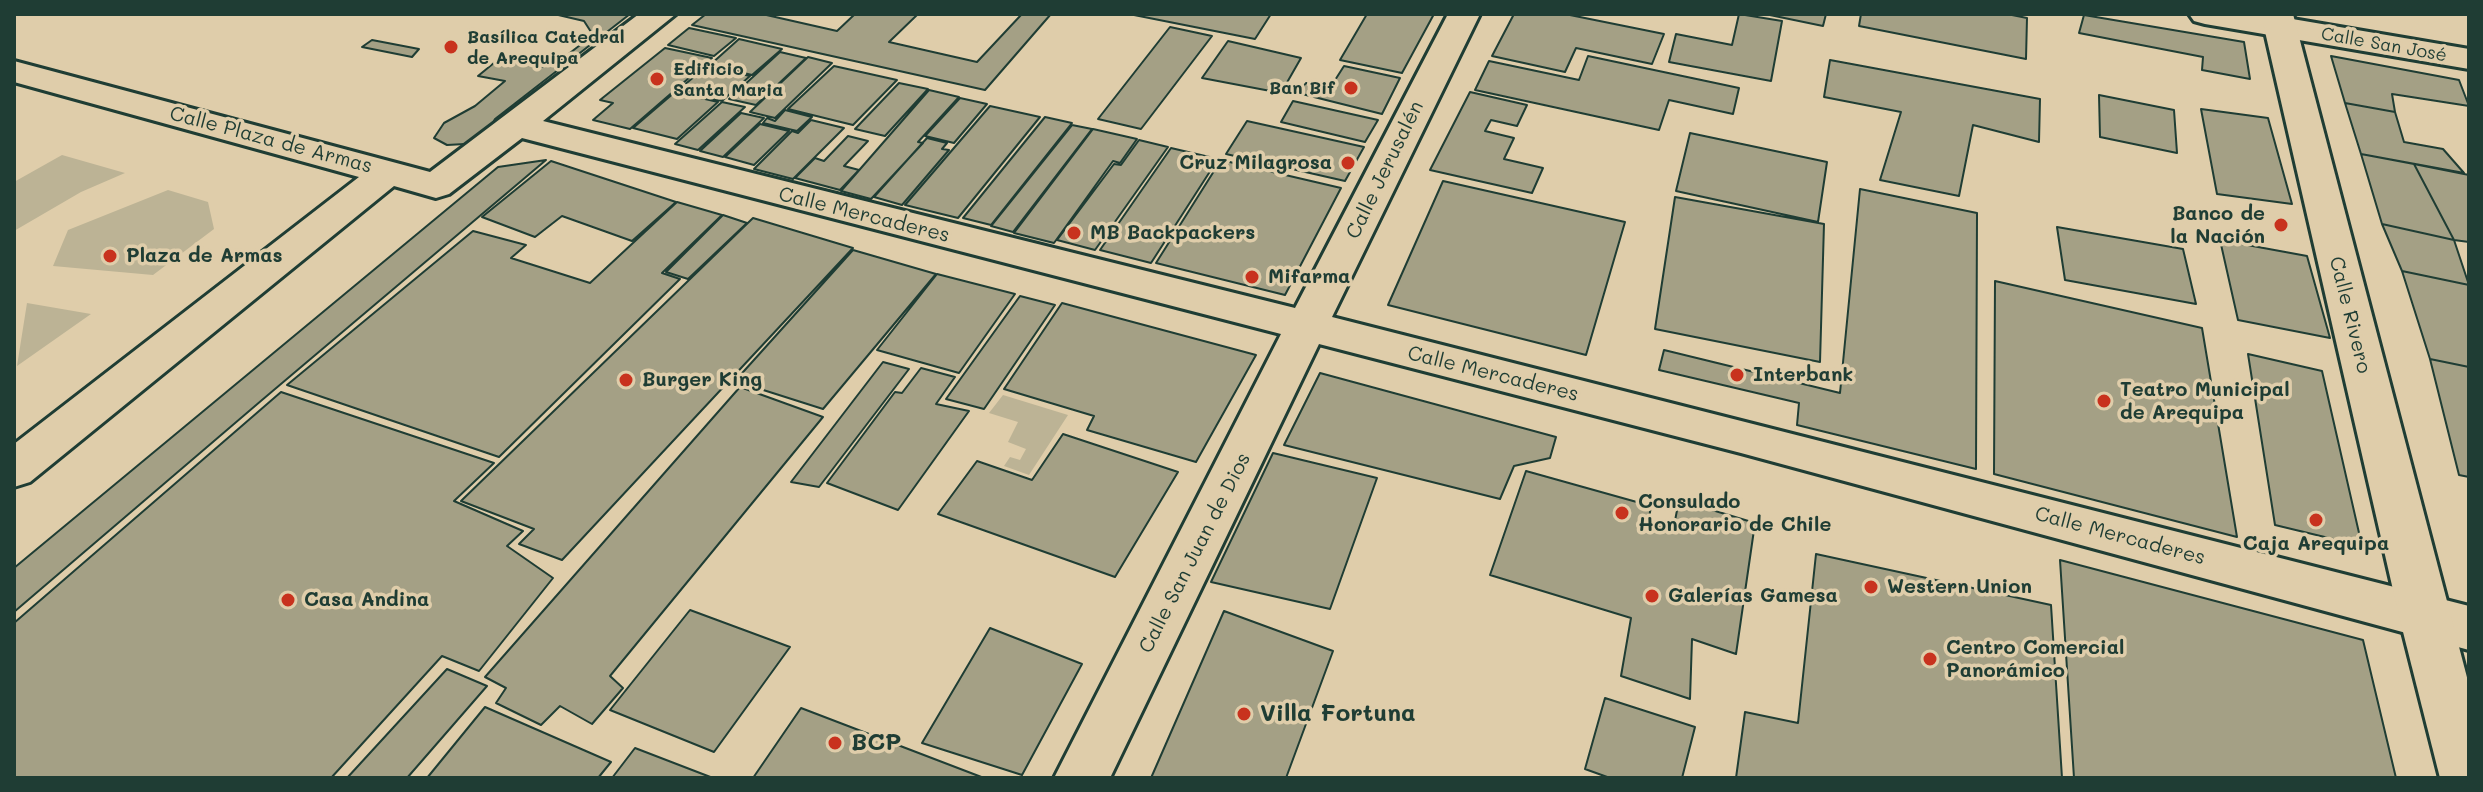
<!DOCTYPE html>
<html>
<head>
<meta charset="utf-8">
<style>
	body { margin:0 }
	#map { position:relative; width:2483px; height:792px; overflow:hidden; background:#dfcdaa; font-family:Mali,sans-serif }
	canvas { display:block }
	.frame { position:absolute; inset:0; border:16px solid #1f3d34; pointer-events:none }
</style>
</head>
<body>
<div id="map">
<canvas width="2483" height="792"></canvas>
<div class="frame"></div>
</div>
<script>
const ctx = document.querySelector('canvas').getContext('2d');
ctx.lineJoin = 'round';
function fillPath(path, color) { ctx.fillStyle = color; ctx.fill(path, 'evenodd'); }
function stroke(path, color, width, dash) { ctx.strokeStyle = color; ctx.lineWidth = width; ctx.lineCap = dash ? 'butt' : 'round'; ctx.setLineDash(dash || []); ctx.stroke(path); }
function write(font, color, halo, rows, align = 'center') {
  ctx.font = font + ' Mali,sans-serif'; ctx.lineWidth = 7; ctx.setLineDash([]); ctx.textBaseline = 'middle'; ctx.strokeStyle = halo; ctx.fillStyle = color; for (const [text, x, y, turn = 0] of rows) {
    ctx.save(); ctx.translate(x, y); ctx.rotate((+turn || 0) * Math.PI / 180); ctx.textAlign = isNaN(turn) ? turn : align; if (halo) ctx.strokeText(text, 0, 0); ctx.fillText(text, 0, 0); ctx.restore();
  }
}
const green = new Path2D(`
	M62 155 125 173 81 192 14 231V182Z
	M168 190 208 202 214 229 153 275 53 266 68 230Z
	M27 303 91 314 17 366Z
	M1003 395 1068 415 1029 475 1004 466 1010 457 1020 460 1026 449 1008 442 1018 422 989 413Z`);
const building = new Path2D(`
	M554 14H630L495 119 483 143 447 145 434 138 444 123 475 106 505 81 478 76 500 58 540 67 557 63 593 35 584 21Z
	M706 14H762L837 31 855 14H918L889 42 977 62 1021 15 1014 14H1051L985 90 692 25Z
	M1129 14H1271L1255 39Z
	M1367 14H1434L1402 73 1340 60Z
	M1514 14H1565L1664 34 1652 64 1576 48 1565 72 1492 56Z
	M1739 14 1782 21 1771 81 1669 62 1676 34 1732 45Z
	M1765 14H1826L1823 26Z
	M1861 14H2007L2027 18 2026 59 1859 26Z
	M2084 15 2244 42 2250 79 2202 70 2203 57 2079 33Z
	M1170 27 1212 36 1141 129 1098 119Z
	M689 28 736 38 714 56 668 45Z
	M739 39 782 49 752 75 710 65Z
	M372 40 419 49 412 57 362 47Z
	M1228 41 1301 58 1281 93 1202 78Z
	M665 48 712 58 630 129 593 120 613 103 600 100Z
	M780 52 806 58 756 105 729 99Z
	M1588 56 1739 88 1733 114 1669 100 1659 130 1475 90 1489 61 1579 80Z
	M2331 56 2459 80 2469 106 2392 94 2395 112 2345 103Z
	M808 57 832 63 775 118 750 112Z
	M1830 60 2040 99 2039 142 1973 125 1959 196 1880 180 1901 112 1824 97Z
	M707 66 719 69 750 76 722 101 677 91Z
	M834 66 897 80 853 125 788 109Z
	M1344 66 1400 78 1382 114 1298 93 1306 83 1330 88Z
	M899 83 928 89 885 136 855 129Z
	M929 90 959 97 918 142 923 143 871 199 841 191Z
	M675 92 718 102 677 139 633 128Z
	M1470 92 1527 105 1517 126 1491 120 1485 131 1514 138 1504 159 1543 168 1532 193 1430 170Z
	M2099 95 2174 110 2177 153 2100 137Z
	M960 98 987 104 954 143 925 136Z
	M1293 101 1378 120 1365 142 1281 122Z
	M722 102 745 107 698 150 675 144Z
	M2345 103 2395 112 2404 142 2443 149 2464 173 2361 154Z
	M990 106 1040 117 958 218 905 205Z
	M2201 109 2268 118 2292 204 2217 194Z
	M785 110 812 117 797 131 763 123 767 118 775 121Z
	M741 113 764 118 723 157 700 151Z
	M1045 117 1072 123 991 225 963 218Z
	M811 120 844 128 793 179 754 169 792 131 798 133Z
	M1247 121 1364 147 1345 181 1226 154Z
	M760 124 789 131 754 165 725 157Z
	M1072 125 1092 129 1013 232 991 226Z
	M1093 129 1137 139 1120 163 1113 161 1054 243 1014 233Z
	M1690 133 1827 162 1818 222 1676 191Z
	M848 136 868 141 844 166 859 170 840 190 795 178 815 158 824 161Z
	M927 138 947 143 942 149 949 150 902 205 874 197Z
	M1139 140 1168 147 1095 250 1057 240 1114 164 1121 165Z
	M1171 148 1218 159 1151 263 1100 250Z
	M2361 154 2414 164 2454 240 2382 224Z
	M546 160 262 400 14 612V568L498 167Z
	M1221 160 1341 188 1285 295 1156 263Z
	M551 161 676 202 632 241 562 216 535 237 482 217Z
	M2414 164 2469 175V242L2454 240Z
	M1443 181 1625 222 1586 355 1388 305Z
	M1860 189 1977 213 1976 469 1797 425 1799 403 1659 370 1664 350 1840 393Z
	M1675 197 1824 224 1820 362 1655 329Z
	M677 202 722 215 662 273 680 279 499 457 287 385 473 231 526 245 511 258 590 283Z
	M723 215 747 223 688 279 666 272Z
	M753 218 853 248 562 560 519 544 534 529 461 501Z
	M2382 224 2454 240 2469 285 2402 271Z
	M2057 227 2183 249 2196 304 2065 280Z
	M2220 240 2307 256 2330 338 2238 320Z
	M853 250 936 274 823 409 735 381Z
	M2402 271 2469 285V367L2430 359Z
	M937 274 1015 294 959 373 877 350Z
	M1995 281 2202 328 2237 537 1994 474Z
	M1020 296 1055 305 984 409 946 399Z
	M1062 303 1256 355 1196 462 1087 430 1094 416 1004 389Z
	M2248 354 2322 371 2362 546 2275 525Z
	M2430 359 2469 367V477L2459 475Z
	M883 362 909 369 819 487 791 482Z
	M921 368 955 377 936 404 969 411 898 510 827 483 895 392 902 393Z
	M1320 373 1556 437 1550 458 1514 466 1500 499 1284 445Z
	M740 387 823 417 610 676 623 688 592 724 560 706 541 725 496 703 506 688 485 677Z
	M281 392 494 463 454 501 523 531 507 546 553 578 479 671 442 656 331 778H14V623Z
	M1063 434 1178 472 1115 577 938 514 977 461 1032 480Z
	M1273 453 1377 478 1330 609 1211 582Z
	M1526 471 1651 506 1648 524 1673 531 1679 500 1755 523 1736 654 1692 639 1690 699 1621 676 1631 618 1490 575Z
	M1816 554 2051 605 2062 778H1736L1745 712 1798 723Z
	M2060 560 2363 640 2396 778H2074Z
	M690 610 790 647 714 752 610 710Z
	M1224 611 1333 651 1286 778H1151Z
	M990 628 1082 664 1022 775 922 743Z
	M447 669 487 686 407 778H347Z
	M1605 698 1695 727 1682 778H1610L1585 769Z
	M485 707 611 762 598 778H427Z
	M801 708 984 778H753Z
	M635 748 713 778H612Z`);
const street = new Path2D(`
	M639 14H676L543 121 1295 308 1448 14H1480L1332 317 2469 606V650L1741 453 1319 344 1110 778H1054L1281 334 522 138 449 194 436 198 394 186 30 482 14 487V444L359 177 14 82V61L430 172Z
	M2189 14H2263L2469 49V69L2205 24 2194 21Z`);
const secondary = new Path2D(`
	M2261 14H2293L2469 685V778H2440L2399 616Z`);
const markers = [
	[451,47,8,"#c8321e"],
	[657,79,8,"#c8321e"],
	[1351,88,8,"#c8321e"],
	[1348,163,8,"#c8321e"],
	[2281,225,8,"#c8321e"],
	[1074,233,8,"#c8321e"],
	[110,256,8,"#c8321e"],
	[1252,277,8,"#c8321e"],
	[1737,375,8,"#c8321e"],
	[626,380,8,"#c8321e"],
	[2104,401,8,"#c8321e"],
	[1622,513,8,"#c8321e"],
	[2316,520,8,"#c8321e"],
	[1871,587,8,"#c8321e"],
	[1652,596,8,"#c8321e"],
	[288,600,8,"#c8321e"],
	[1930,659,8,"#c8321e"],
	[1244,714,8,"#c8321e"],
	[835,743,8,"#c8321e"]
];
const farPoinames = [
	["Basílica Catedral",467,37],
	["de Arequipa",467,58],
	["Edificio",673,69],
	["Santa Maria",673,90],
	["Ban Bif",1335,88,"right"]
];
const farStreetnames = [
	["Calle San José",2384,45,10]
];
const streetNames = [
	["Calle Plaza de Armas",271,140,15],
	["Calle Jerusalén",1385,170,-64],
	["Calle Mercaderes",864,215,14],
	["Calle Rivero",2350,315,76],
	["Calle Mercaderes",1493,374,14],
	["Calle Mercaderes",2120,536,15],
	["Calle San Juan de Dios",1195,553,-63]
];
const poiNames = [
	["Cruz Milagrosa",1332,163,"right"],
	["Banco de",2265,214,"right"],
	["la Nación",2265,237,"right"],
	["MB Backpackers",1090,233],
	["Plaza de Armas",126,256],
	["Mifarma",1268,277],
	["Interbank",1753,375],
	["Burger King",642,380],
	["Teatro Municipal",2120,390],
	["de Arequipa",2120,413],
	["Consulado",1638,502],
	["Honorario de Chile",1638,525],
	["Caja Arequipa",2316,544,"center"],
	["Western Union",1887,587],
	["Galerías Gamesa",1668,596],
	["Casa Andina",304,600],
	["Centro Comercial",1946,648],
	["Panorámico",1946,671]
];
const nearPoinames = [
	["Villa Fortuna",1260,714],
	["BCP",851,743]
];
fillPath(green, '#bcb395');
fillPath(building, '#a4a085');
stroke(building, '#1f3d34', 2);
stroke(street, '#1f3d34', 6);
stroke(secondary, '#1f3d34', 6);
fillPath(street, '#dfcdaa');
fillPath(secondary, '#dfcdaa');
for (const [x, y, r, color] of markers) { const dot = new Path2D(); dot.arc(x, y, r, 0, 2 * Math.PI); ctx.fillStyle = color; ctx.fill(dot); stroke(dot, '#dfcdaa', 3); }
write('bold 18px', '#1f3d34', '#dfcdaa', farPoinames, 'left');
write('18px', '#1f3d34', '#dfcdaa', farStreetnames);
write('20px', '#1f3d34', '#dfcdaa', streetNames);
write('bold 20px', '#1f3d34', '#dfcdaa', poiNames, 'left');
write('bold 24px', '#1f3d34', '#dfcdaa', nearPoinames, 'left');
</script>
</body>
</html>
